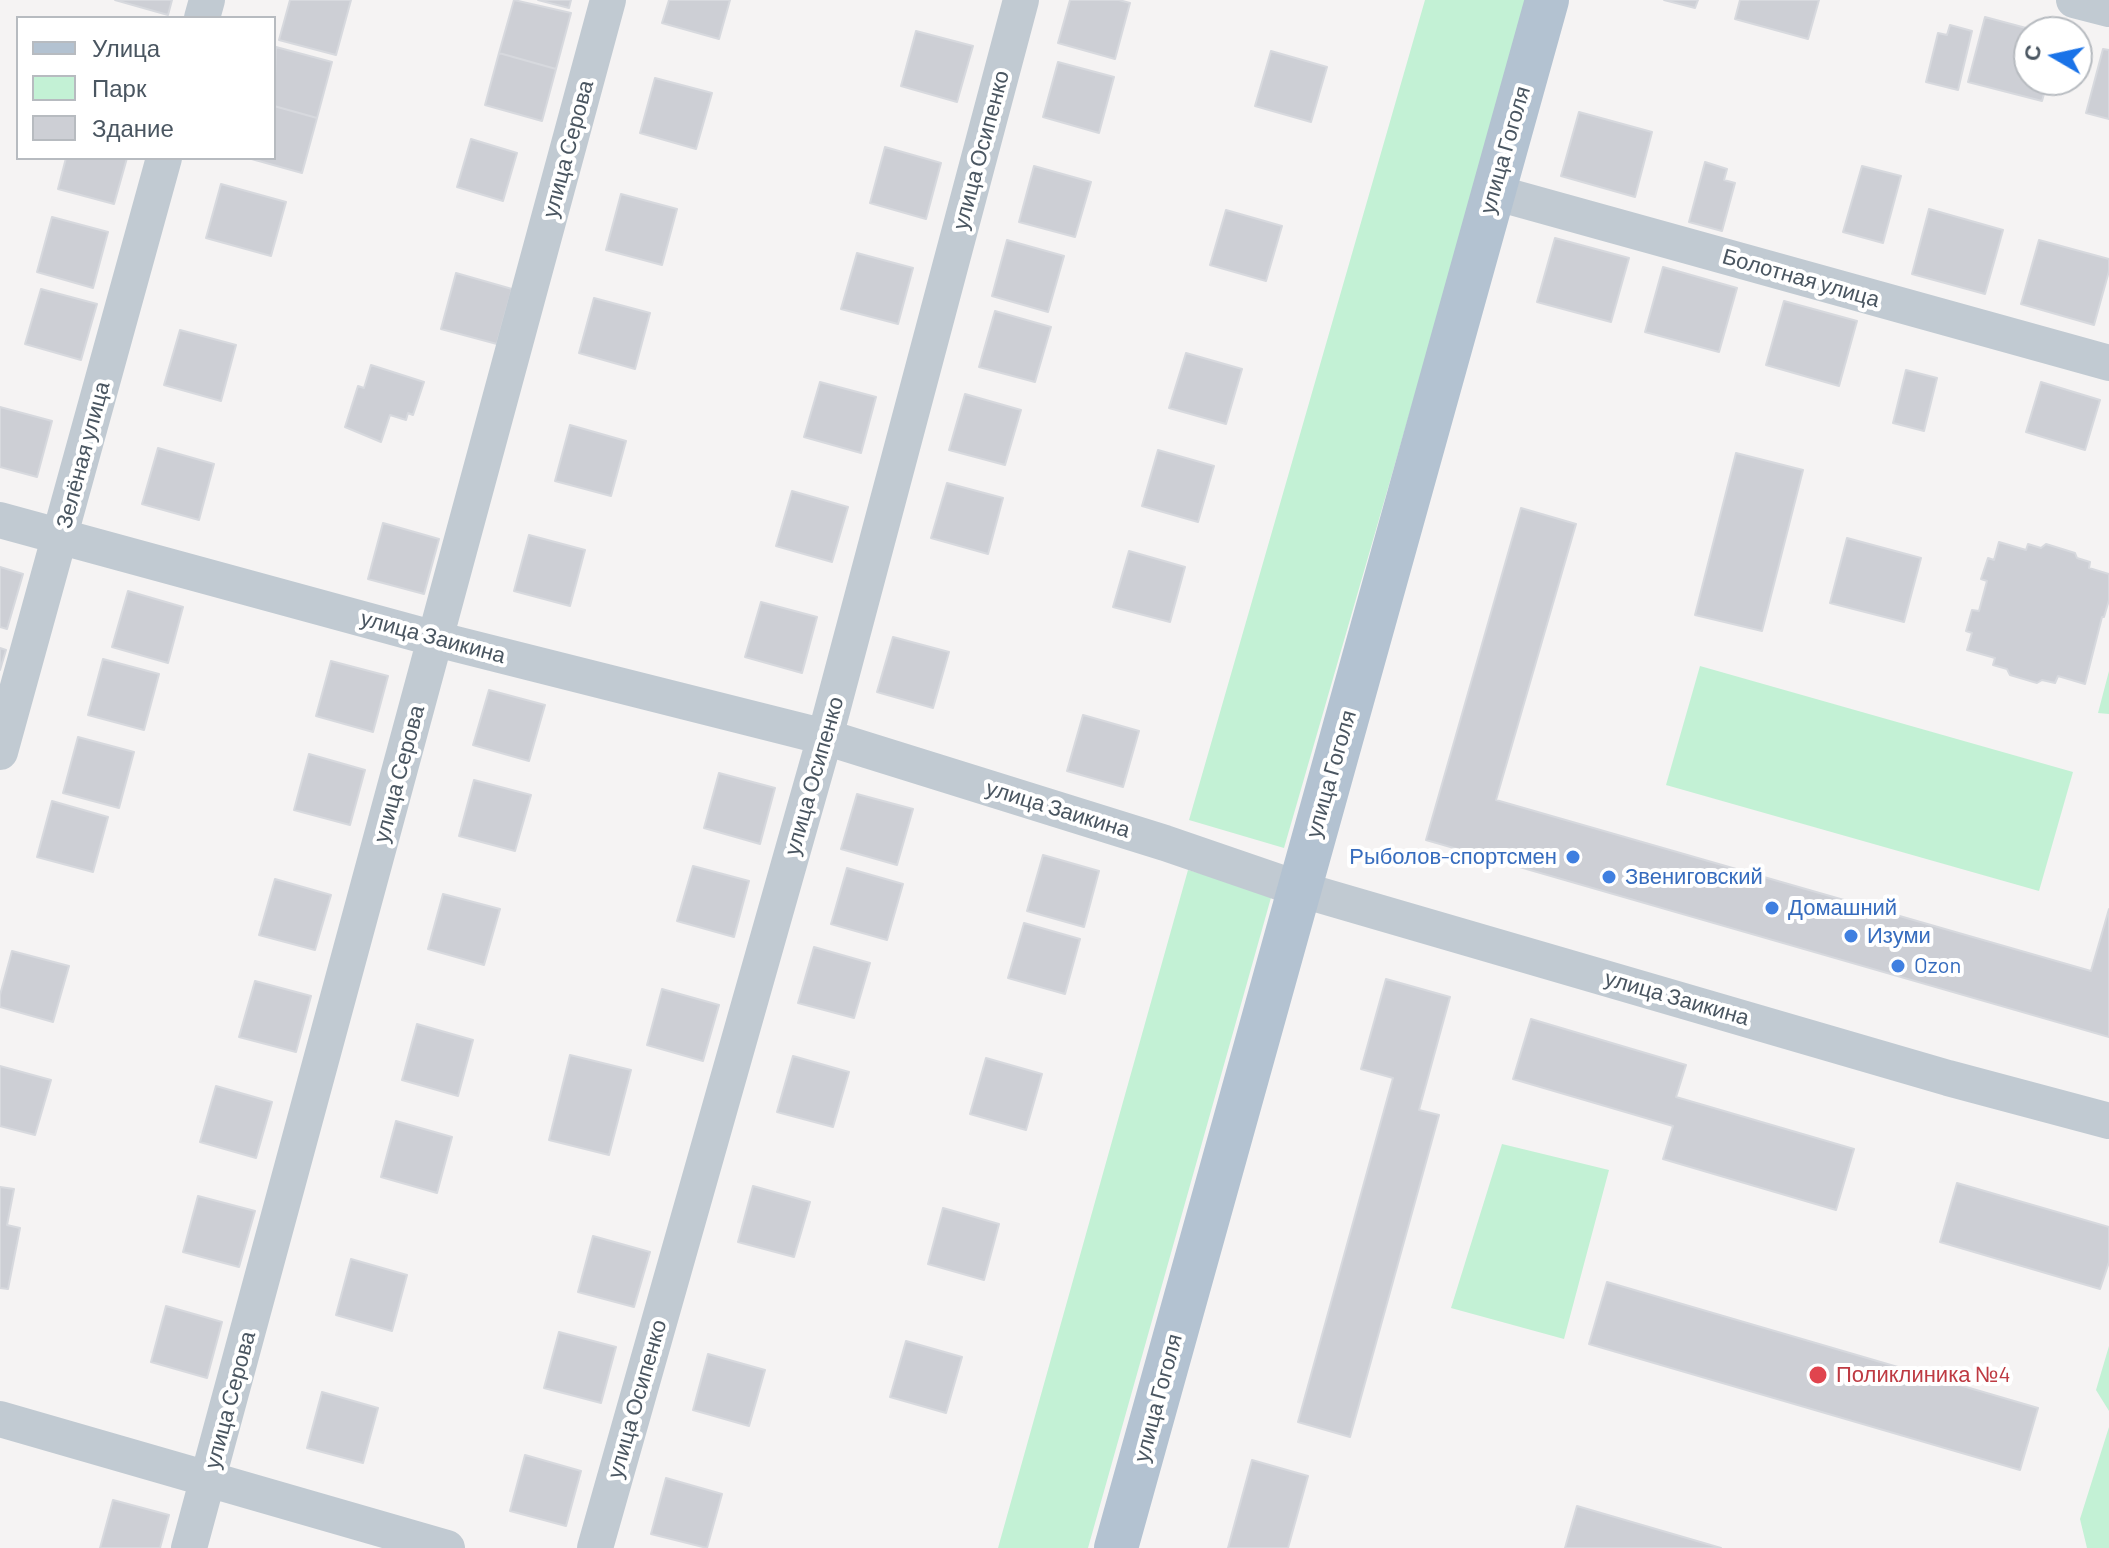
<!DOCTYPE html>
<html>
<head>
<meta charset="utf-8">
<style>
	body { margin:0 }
	#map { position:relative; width:2109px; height:1548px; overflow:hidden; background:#f5f3f3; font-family:Barlow,sans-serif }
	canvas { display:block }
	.legend { position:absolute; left:16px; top:16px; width:260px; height:144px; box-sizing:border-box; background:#fff; border:2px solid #b7bbc0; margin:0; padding:10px 14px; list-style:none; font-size:24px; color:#4a5661 }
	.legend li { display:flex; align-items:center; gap:16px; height:40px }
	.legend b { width:40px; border:2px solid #b7bbc0 }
	.north { position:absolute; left:2013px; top:16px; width:80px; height:80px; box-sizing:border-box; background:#fff; border:2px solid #b7bbc0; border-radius:50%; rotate:279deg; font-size:22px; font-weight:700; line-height:32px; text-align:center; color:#4a5661 }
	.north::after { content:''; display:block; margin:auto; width:28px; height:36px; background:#1a73e8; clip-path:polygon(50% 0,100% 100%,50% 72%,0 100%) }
</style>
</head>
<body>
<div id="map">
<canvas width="2109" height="1548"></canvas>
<ul class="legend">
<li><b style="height:10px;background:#b3c2d1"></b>Улица</li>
<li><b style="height:22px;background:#c3f1d5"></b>Парк</li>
<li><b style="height:22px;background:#cdcfd5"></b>Здание</li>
</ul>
<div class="north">С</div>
</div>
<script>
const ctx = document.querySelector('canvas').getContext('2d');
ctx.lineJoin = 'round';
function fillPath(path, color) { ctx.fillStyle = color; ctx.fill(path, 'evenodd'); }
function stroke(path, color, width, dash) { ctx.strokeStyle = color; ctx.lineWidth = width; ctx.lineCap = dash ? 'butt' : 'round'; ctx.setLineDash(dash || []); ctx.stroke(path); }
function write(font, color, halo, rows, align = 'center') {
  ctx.font = font + ' Barlow,sans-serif'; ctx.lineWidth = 8; ctx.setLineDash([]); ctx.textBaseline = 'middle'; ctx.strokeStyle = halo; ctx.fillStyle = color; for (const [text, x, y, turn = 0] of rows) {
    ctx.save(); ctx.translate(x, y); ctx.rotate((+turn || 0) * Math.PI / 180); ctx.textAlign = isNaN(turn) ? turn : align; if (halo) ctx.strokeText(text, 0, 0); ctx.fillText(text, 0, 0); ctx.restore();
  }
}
const green = new Path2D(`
	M1425 0H1529L1284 848 1189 820Z
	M1700 666 2073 772 2039 891 1666 785Z
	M2109 671V714L2098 713Z
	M1188 870 1272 894 1088 1548H998Z
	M1502 1144 1609 1170 1564 1339 1451 1308Z
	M2109 1346V1411L2096 1390Z
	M2109 1427V1548H2087L2080 1519Z`);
const building = new Path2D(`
	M115 0H172L168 15Z
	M290 0H351L336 55 279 40Z
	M514 0 571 13 556 69 499 53Z
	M538 0H571L569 8Z
	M669 0H730L719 39 662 23Z
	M1070 0H1119L1130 3 1115 59 1058 43Z
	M1664 0H1698L1695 8Z
	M1740 0H1819L1808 39 1735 19Z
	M1985 17 2041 32H2029V80H2048L2042 101 1968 82Z
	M1950 25 1972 31 1958 90 1926 82 1938 33 1947 35Z
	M916 31 973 46 957 102 901 86Z
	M276 47 332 62 317 118 274 106Z
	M2103 49 2109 50V119L2086 113Z
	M1271 51 1327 67 1311 122 1255 106Z
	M499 53 556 69 542 121 485 105Z
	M1058 62 1114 77 1099 133 1043 117Z
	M655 78 712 93 696 149 640 133Z
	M274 106 317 118 302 173 248 158H274Z
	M1579 112 1652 132 1635 197 1561 176Z
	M471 139 517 153 503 201 457 187Z
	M885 147 941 163 926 219 870 203Z
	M66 158H127L114 204 58 189Z
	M1705 162 1727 169 1724 180 1735 183 1722 231 1689 222Z
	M1034 166 1091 182 1075 237 1019 222Z
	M1862 166 1901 176 1883 243 1843 232Z
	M221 184 286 202 271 256 206 238Z
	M621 194 677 209 662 265 606 250Z
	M1929 209 2003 230 1985 294 1912 274Z
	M1226 210 1282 226 1266 281 1210 265Z
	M52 217 108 232 93 288 37 272Z
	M1555 238 1629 258 1611 322 1537 302Z
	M1007 240 1064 256 1048 312 992 296Z
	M2039 240 2109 259V271L2094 325 2021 304Z
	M857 253 913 268 898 324 841 309Z
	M1663 267 1737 288 1719 352 1645 332Z
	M456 273 512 289 497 344 441 329Z
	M41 289 97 304 81 360 25 344Z
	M594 298 650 313 635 369 579 353Z
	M1784 301 1857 321 1839 386 1766 365Z
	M995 311 1051 327 1035 382 979 367Z
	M180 330 236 345 221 401 164 385Z
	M1186 353 1242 369 1226 424 1169 408Z
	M371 365 424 382 413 415 408 413 406 420 390 415 381 442 345 427 358 386 364 388Z
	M1906 370 1937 378 1924 431 1893 423Z
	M820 382 876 397 861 453 804 437Z
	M2041 382 2100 400 2085 450 2026 432Z
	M965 394 1021 410 1005 465 949 450Z
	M0 407 52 421 37 477 0 467Z
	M570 425 626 441 611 496 555 481Z
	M158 448 214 464 199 520 142 504Z
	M1158 450 1214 466 1198 522 1142 506Z
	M1736 453 1803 470 1762 631 1695 615Z
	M947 483 1003 498 988 554 931 538Z
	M792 491 848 507 832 562 776 546Z
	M1521 508 1576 524 1496 800 2091 971 2109 909V1037L1426 840Z
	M383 523 439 539 424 594 368 579Z
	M529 535 585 550 570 606 514 591Z
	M1847 538 1921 558 1904 622 1830 603Z
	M1999 542 2026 550 2028 544 2041 548 2046 544 2075 553 2077 558 2090 562 2089 568 2109 574V600L2104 617H2102L2085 684 2058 676 2055 683 2042 680 2037 683 2010 675 2007 669 1993 665 1995 658 1967 650 1972 633 1966 631 1972 610 1979 611 1987 581 1981 579 1988 558 1994 560Z
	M1129 551 1185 567 1170 622 1113 607Z
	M0 567 23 574 7 629 0 627Z
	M128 591 183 607 168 663 112 647Z
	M761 602 817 617 802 673 745 657Z
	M893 637 949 652 933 708 877 692Z
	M0 648 6 650 0 670Z
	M103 659 159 674 144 730 88 715Z
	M331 661 388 676 373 732 316 716Z
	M489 690 545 705 529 761 473 745Z
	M1083 715 1139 731 1123 787 1067 771Z
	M78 737 134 752 119 808 63 793Z
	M309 754 365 770 350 825 294 810Z
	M719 773 775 788 760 844 704 828Z
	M474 780 531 795 515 851 459 836Z
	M857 794 913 809 897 865 841 849Z
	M52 801 108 817 93 872 37 857Z
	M1043 855 1099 871 1084 927 1027 911Z
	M693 866 749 881 734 937 677 921Z
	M847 868 903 884 887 940 831 924Z
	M275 879 331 895 315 950 259 935Z
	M443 894 500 909 484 965 428 949Z
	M1024 923 1080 939 1065 994 1008 978Z
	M814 947 870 963 854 1018 798 1003Z
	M12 951 69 966 53 1022 0 1007V995Z
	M1386 979 1450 997 1419 1110 1439 1115 1350 1437 1298 1422 1393 1078 1361 1069Z
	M255 981 311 996 296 1052 239 1037Z
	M662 989 719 1005 703 1061 647 1045Z
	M1531 1019 1686 1065 1676 1097 1854 1149 1836 1210 1663 1159 1673 1126 1513 1079Z
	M417 1024 473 1040 458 1096 402 1080Z
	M570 1055 631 1070 609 1155 549 1140Z
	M793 1056 849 1072 833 1127 777 1112Z
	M986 1058 1042 1074 1026 1130 970 1114Z
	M0 1066 51 1080 35 1135 0 1126Z
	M216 1086 272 1102 256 1158 200 1142Z
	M396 1121 452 1137 437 1193 381 1177Z
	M1957 1183 2109 1227V1262L2100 1289 1940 1242Z
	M753 1186 810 1202 794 1257 738 1242Z
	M0 1187 14 1189 7 1225 20 1228 8 1289 0 1288Z
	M198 1196 255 1211 239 1267 183 1252Z
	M943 1208 999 1224 984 1280 928 1264Z
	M593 1236 650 1252 634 1307 578 1292Z
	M351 1259 407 1275 392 1331 336 1315Z
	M1607 1282 2038 1408 2020 1470 1589 1344Z
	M166 1306 222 1322 207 1378 151 1362Z
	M559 1332 616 1347 601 1403 544 1388Z
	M906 1341 962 1357 946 1413 890 1397Z
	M708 1354 765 1370 749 1426 693 1410Z
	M322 1392 378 1408 363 1463 307 1448Z
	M525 1455 581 1471 566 1526 510 1511Z
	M1252 1460 1308 1476 1288 1548H1228Z
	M666 1478 722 1494 707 1548 651 1534Z
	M113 1500 169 1515 160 1548H100Z
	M1577 1506 1721 1548H1565Z`);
const minor = new Path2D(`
	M2074 0 2109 9
	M202 18 207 0
	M1493 192 2109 363
	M0 520 436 639 825 737 1165 843 1299 889 1948 1078 2109 1121
	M0 752 164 158
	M0 1419 447 1548
	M189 1548 608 0
	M595 1548 825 737 1021 0`);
const major = new Path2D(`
	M1116 1548 1547 0`);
const markers = [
	[1573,857,8,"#3f7fe0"],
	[1609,877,8,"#3f7fe0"],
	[1772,908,8,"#3f7fe0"],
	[1851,936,8,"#3f7fe0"],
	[1898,966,8,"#3f7fe0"],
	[1818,1375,10,"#e0444e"]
];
const streetNames = [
	["улица Серова",568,149,-75],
	["улица Осипенко",981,150,-75],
	["улица Гоголя",1505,150,-74],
	["Болотная улица",1801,278,16],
	["Зелёная улица",83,455,-75],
	["улица Заикина",433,637,15],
	["улица Серова",399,774,-75],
	["улица Гоголя",1331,774,-74],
	["улица Осипенко",814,776,-74],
	["улица Заикина",1058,809,17],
	["улица Заикина",1677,998,16],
	["улица Гоголя",1158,1398,-75],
	["улица Осипенко",637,1399,-74],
	["улица Серова",230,1400,-75]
];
const shopNames = [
	["Рыболов-спортсмен",1557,857,"right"],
	["Звениговский",1625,877],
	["Домашний",1788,908],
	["Изуми",1867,936],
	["Ozon",1914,966]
];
const healthNames = [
	["Поликлиника №4",1836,1375]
];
fillPath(green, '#c3f1d5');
fillPath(building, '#cdcfd5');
stroke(building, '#d7d9de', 2);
stroke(minor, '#c1cad2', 36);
stroke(major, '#b3c2d1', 44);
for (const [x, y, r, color] of markers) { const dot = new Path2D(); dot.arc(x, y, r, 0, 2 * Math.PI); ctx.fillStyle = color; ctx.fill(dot); stroke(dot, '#fff', 3); }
write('22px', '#4a5661', '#fff', streetNames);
write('22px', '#366cbe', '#fff', shopNames, 'left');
write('22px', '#be3a42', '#fff', healthNames, 'left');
</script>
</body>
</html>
